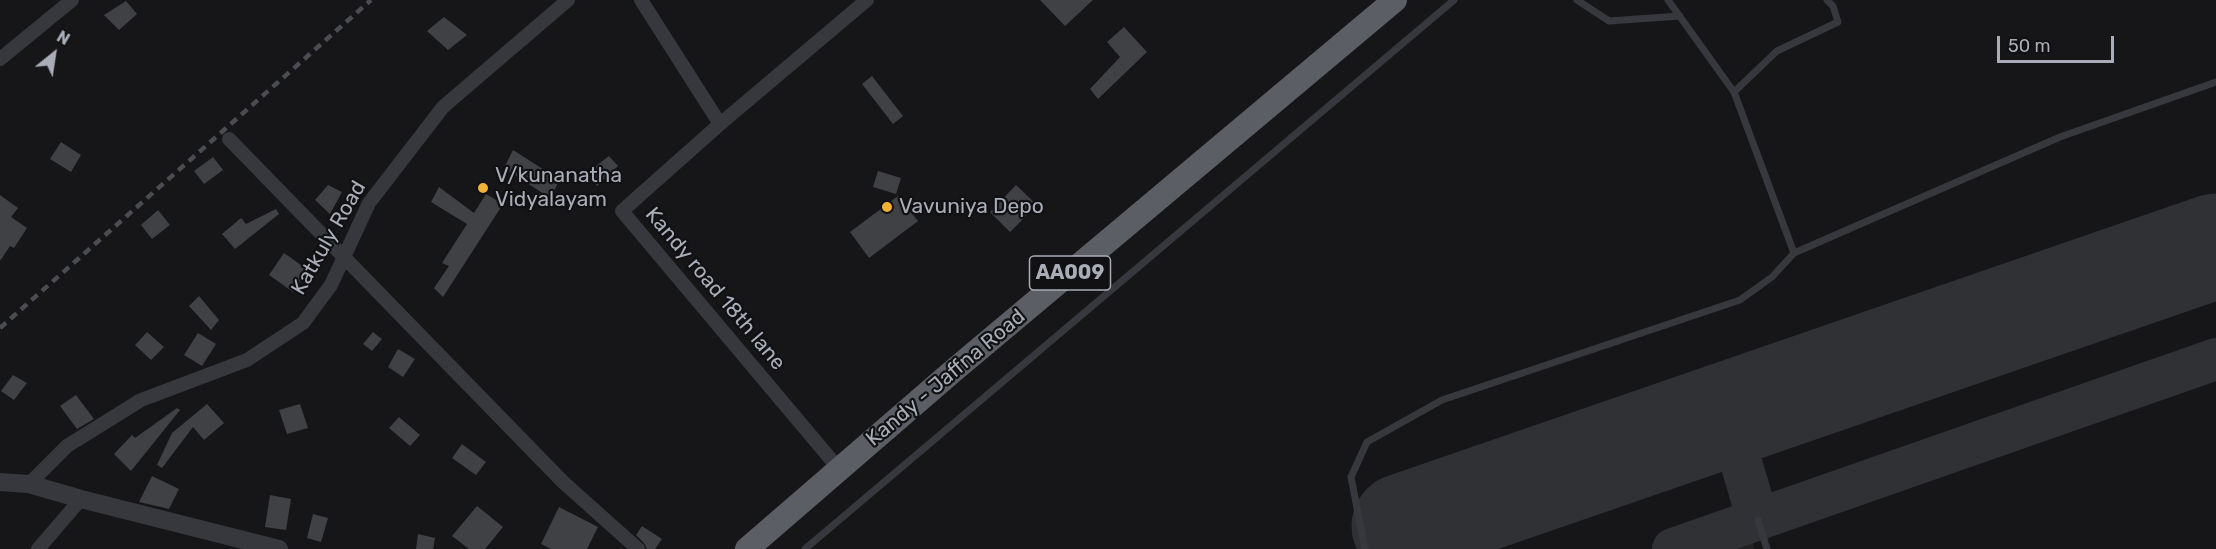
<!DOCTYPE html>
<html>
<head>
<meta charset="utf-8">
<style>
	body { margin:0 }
	#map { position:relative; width:2216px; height:549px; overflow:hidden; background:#161618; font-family:Rubik,sans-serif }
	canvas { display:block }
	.north { position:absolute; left:24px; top:24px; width:60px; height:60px; -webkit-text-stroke:4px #111113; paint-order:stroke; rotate:30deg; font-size:16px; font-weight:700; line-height:24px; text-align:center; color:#a8adb8 }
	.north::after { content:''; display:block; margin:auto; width:21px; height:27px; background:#a8adb8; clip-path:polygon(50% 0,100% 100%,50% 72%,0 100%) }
	.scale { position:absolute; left:1997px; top:36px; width:117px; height:27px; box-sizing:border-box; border:3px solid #a8adb8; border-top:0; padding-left:8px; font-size:18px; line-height:21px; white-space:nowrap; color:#a8adb8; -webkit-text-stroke:4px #111113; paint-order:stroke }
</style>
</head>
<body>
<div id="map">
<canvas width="2216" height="549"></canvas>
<div class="north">N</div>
<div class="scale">50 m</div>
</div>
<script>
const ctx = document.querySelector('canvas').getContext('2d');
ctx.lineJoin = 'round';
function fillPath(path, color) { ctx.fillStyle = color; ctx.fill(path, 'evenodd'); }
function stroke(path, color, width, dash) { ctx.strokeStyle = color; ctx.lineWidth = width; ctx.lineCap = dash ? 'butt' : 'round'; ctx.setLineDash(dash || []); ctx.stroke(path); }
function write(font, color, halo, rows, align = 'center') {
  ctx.font = font + ' Rubik,sans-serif'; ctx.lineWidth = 4.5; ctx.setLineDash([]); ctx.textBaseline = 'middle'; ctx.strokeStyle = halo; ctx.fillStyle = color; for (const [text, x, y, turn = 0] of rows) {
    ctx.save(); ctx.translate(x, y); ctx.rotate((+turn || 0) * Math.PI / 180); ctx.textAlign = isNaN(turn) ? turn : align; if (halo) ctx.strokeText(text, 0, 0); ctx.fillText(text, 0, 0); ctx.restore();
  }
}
const built = new Path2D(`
	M1747 523 1755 549H1673Z`);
const taxiway = new Path2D(`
	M1727 415 1758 520
	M1459 507 1473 549
	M1673 549 2216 359`);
const runway = new Path2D(`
	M1404 526 2216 246`);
const building = new Path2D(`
	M1040 0H1093L1065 26Z
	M126 1 137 14 119 30 104 15Z
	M444 17 467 35 448 50 427 31Z
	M1124 27 1147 52 1098 99 1090 89 1120 57 1107 42Z
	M872 76 903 116 893 124 862 84Z
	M61 142 81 155 71 172 50 159Z
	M513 150 560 180 550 198 504 168Z
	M609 156 618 166 597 186 587 173Z
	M213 157 223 170 204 184 194 171Z
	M878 171 901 178 896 194 873 187Z
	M328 185 342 192 330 214 315 200Z
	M1016 185 1037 205 1010 232 990 212Z
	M439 187 474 213 486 194 503 204 443 297 434 288 449 266 442 263 467 224 431 202Z
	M0 195 18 208 11 217 27 228 14 248 10 246 0 261Z
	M898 196 918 221 869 258 850 232Z
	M276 209 279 214 235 249 222 234 241 218 246 224Z
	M158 210 170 225 152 239 141 225Z
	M284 253 308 270 293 292 269 275Z
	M199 296 219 320 211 330 189 306Z
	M147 332 164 347 151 360 135 345Z
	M373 332 382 339 372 351 363 344Z
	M198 333 216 344 202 366 184 355Z
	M398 349 415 359 403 377 388 367Z
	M13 375 27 383 14 400 1 391Z
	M76 395 94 419 77 429 60 406Z
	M207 404 224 423 204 440 193 427 162 468 157 465 172 433Z
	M300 404 308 428 287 434 279 410Z
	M177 408 180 410 131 471 114 454 132 435 135 438Z
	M399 417 420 435 410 446 389 428Z
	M462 444 486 462 476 475 452 458Z
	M152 476 179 489 169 509 139 502Z
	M270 495 291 499 286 530 265 527Z
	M477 506 503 527 485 549H469L452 536Z
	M559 507 598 527 587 549H551L541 544Z
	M313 514 328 518 321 542 307 538Z
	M642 526 662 539 655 549H647L644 543 636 535Z
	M418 534 435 538 433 549H416Z`);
const service = new Path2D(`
	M1577 0 1609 21 1680 16
	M1734 92 1777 51 1838 22 1833 6 1827 0
	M1794 253 2060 137 2216 82
	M1758 520 1767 549
	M805 549 1454 0
	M1365 549 1351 477 1367 442 1442 400 1740 300 1772 277 1794 253 1734 92 1668 0`);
const minor = new Path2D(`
	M641 0 720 124 622 211 839 469
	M0 59 72 0
	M720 124 867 0
	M229 139 563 482 638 549
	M29 484 67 446 141 400 247 360 303 323 331 285 369 203 443 107 568 0
	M38 549 81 499`);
const tertiary = new Path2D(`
	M0 482 29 484 81 499 279 549`);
const trunk = new Path2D(`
	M747 549 953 371 1395 0`);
const rail = new Path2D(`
	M0 328 371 0`);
const markers = [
	[483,188,6,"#f2b134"],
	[887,207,6,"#f2b134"]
];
const shields = [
	[1070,273,81]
];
const shieldNames = [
	["AA009",1070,273]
];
const poiNames = [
	["V/kunanatha",495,176],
	["Vidyalayam",495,200],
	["Vavuniya Depo",899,207]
];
const streetNames = [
	["Katkuly Road",329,238,-60],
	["Kandy road 18th lane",715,289,50],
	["Kandy - Jaffna Road",946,378,-40]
];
fillPath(built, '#222225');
stroke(taxiway, '#303135', 42);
stroke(runway, '#303135', 105);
fillPath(building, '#404145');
stroke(service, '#37383d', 7);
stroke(minor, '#37383d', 14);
stroke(tertiary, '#37383d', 18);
stroke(trunk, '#5b5e65', 24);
stroke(rail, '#4a4c52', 4.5, [8, 6]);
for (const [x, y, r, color] of markers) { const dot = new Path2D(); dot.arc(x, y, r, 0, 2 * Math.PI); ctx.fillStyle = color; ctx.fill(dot); stroke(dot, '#111113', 2); }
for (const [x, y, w] of shields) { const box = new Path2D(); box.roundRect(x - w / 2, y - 17, w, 34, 4.5); ctx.fillStyle = '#111113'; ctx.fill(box); stroke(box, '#a8adb8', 1.5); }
write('bold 20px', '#a8adb8', null, shieldNames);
write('21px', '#a8adb8', '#111113', poiNames, 'left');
write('21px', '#a8adb8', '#111113', streetNames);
</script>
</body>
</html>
